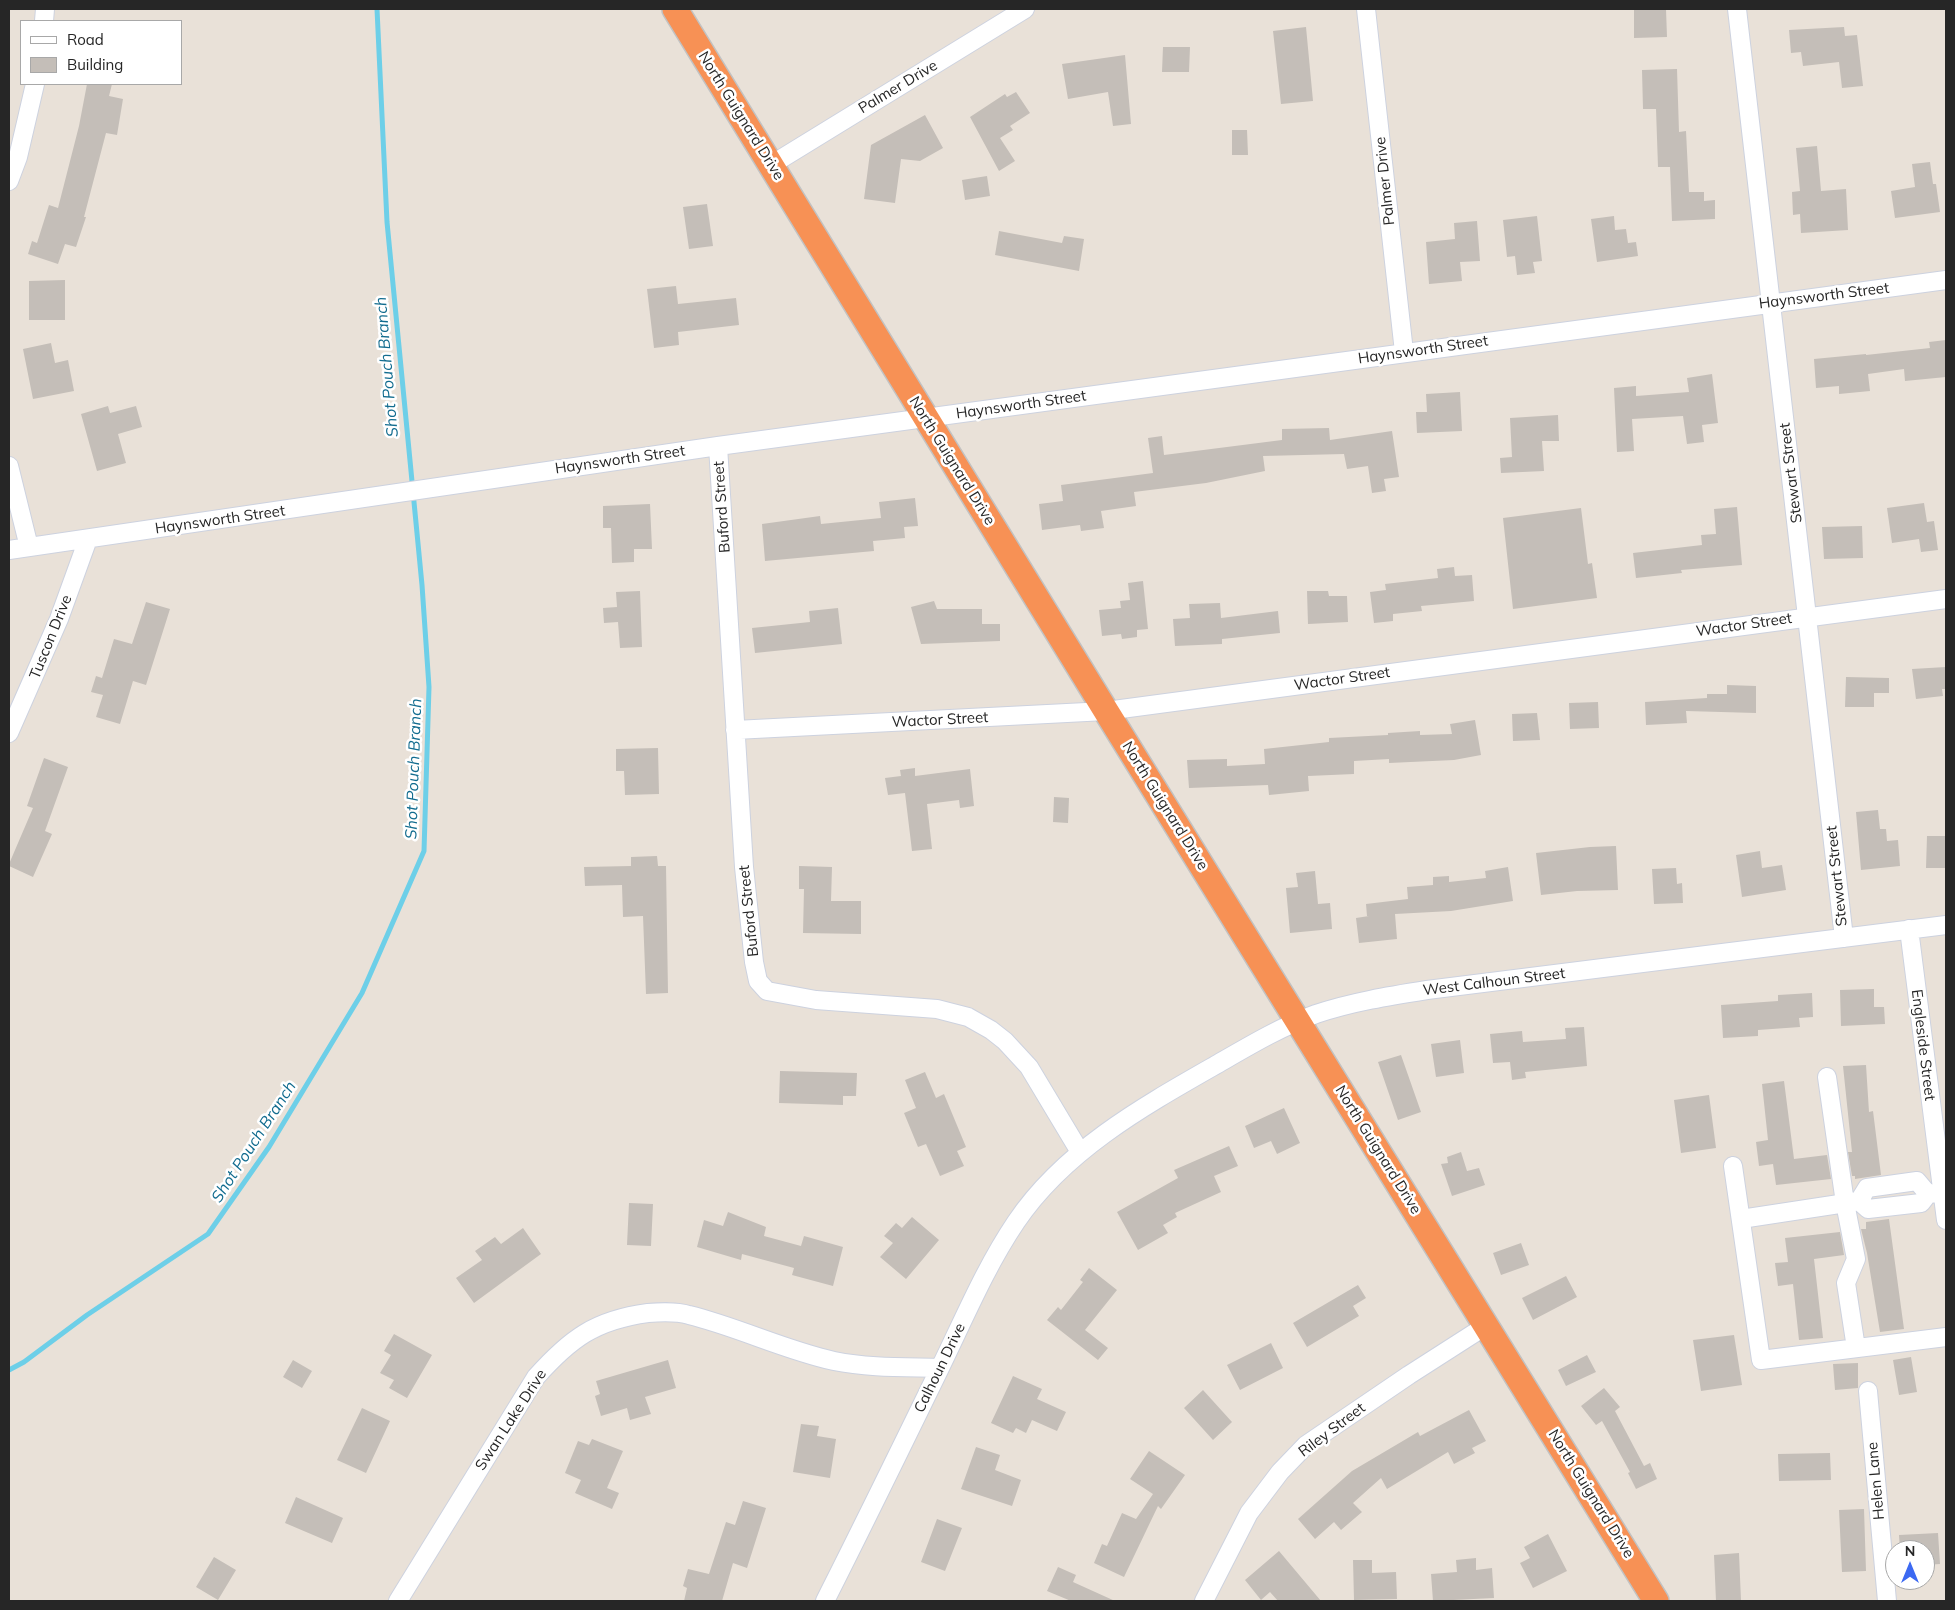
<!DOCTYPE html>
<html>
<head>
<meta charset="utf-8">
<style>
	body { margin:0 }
	#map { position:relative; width:1955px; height:1610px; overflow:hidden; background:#e9e1d8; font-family:Mulish,sans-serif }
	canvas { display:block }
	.frame { position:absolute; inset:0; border:10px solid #262626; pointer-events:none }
	.legend { position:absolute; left:20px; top:20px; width:162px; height:65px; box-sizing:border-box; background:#fff; border:1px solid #a8a8a8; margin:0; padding:6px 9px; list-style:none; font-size:15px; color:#262626 }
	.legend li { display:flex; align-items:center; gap:10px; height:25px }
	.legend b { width:25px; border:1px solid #a8a8a8 }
	.north { position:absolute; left:1885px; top:1540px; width:50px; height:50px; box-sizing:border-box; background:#fff; border:1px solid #a8a8a8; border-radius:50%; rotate:0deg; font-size:14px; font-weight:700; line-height:20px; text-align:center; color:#262626 }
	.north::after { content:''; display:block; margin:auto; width:18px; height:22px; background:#3c69f2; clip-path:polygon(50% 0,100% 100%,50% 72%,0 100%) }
</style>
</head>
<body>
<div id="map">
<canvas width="1955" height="1610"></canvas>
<div class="frame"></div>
<ul class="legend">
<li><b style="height:6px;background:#fff"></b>Road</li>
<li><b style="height:14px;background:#c4beb8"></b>Building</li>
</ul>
<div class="north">N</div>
</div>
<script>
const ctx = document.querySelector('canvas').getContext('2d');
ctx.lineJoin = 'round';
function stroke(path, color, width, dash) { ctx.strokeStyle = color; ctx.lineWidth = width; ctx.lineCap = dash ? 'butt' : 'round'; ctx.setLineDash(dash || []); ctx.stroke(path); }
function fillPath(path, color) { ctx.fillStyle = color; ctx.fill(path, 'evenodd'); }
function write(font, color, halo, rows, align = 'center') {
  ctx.font = font + ' Mulish,sans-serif'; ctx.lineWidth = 5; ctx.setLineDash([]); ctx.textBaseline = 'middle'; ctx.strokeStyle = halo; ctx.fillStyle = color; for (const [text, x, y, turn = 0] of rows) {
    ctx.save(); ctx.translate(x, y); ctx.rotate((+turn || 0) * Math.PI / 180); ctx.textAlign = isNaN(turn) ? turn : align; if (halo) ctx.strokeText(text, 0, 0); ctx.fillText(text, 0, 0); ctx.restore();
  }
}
const stream = new Path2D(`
	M9 1370 24 1362 87 1315 208 1234 269 1147 362 993 424 851 429 687 422 585 387 222 377 9`);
const building = new Path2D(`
	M1634 9H1666L1667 37 1634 38Z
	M1306 27 1313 101 1281 104 1273 31Z
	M1844 27 1845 36 1857 35 1863 86 1842 88 1839 62 1803 66 1801 52 1791 53 1789 30Z
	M1163 47H1190L1189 72H1162Z
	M1125 55 1131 124 1113 126 1108 92 1068 99 1062 64Z
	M1677 69 1679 132 1686 131 1689 192H1704V201L1715 200V219L1672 221 1670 167H1658L1656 109H1643L1642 70Z
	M87 84H112L109 96 123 99 117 135 106 133 84 217H86L76 247 65 244 58 264 28 254 32 241 37 243 49 205 58 208 79 126Z
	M1016 92 1030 113 1010 126 1013 130 1000 138 1015 161 999 171 970 117 1005 94 1007 97Z
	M925 115 943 148 920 161 901 159 895 203 864 199 871 145Z
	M1232 130H1247L1248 155H1232Z
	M1817 146 1821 191 1846 189 1848 230 1801 233 1800 214 1793 215 1792 192 1800 191 1796 148Z
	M1930 162 1933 184H1936L1940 212 1895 218 1891 191 1915 187 1912 164Z
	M987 176 990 196 965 200 962 180Z
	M707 204 713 246 689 249 683 207Z
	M1537 216 1542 261 1533 262 1535 273 1517 275 1515 256 1507 257 1503 220Z
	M1614 216 1615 230 1626 229 1628 243 1636 242 1638 256 1597 262 1591 219Z
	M1477 221 1480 261 1460 262 1462 281 1429 284 1426 242 1455 239 1454 223Z
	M999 231 1062 243 1064 236 1084 239 1079 271 995 255Z
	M65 280V320H29V281Z
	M676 286 678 304 736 298 739 325 678 332 679 345 654 348 647 289Z
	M1946 340V377L1905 381 1904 369 1868 374 1870 391 1839 394V386L1816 388 1814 359 1866 354V355L1930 348 1929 342Z
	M51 343 55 363 68 360 74 391 33 399 23 349Z
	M1712 374 1718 423 1702 425 1704 442 1687 444 1683 416 1632 419 1634 451 1617 452 1614 388 1636 386V396L1689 392 1687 378Z
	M1460 392 1462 431 1417 433 1416 412H1427L1426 394Z
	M108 406 110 413 136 406 142 427 118 434 126 463 97 471 81 414Z
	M1558 415 1559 441H1542L1544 471 1501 473 1500 458 1512 457 1510 418Z
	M1329 428 1330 440 1392 431 1399 477 1384 479 1386 491 1372 493 1368 466 1347 469 1344 454 1263 456 1265 471 1206 483 1134 492 1136 506 1101 511 1104 528 1081 531 1080 525 1042 530 1039 504 1063 501 1061 485 1153 473 1148 438 1162 436 1164 455 1282 440V429Z
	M915 498 918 526 904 527 905 538 873 541 874 551 765 561 762 524 820 516 821 524 881 518 879 502Z
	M1924 503 1927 522 1934 521 1938 550 1921 552 1919 539 1892 543 1887 508Z
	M650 504 652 549H634V562L612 563 611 528H603V506Z
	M1737 507 1742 565 1681 570 1682 573 1636 578 1633 553 1702 545 1701 535 1716 534 1714 509Z
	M1581 508 1588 564 1592 563 1597 598 1513 609 1503 518Z
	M1862 526 1863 558 1824 559 1822 527Z
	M1454 567 1455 576 1472 575 1474 601 1421 606 1422 611 1393 614V621L1374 623 1370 592 1386 590 1385 584 1438 578 1437 569Z
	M1143 581 1148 629 1137 630V637L1122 639 1121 634 1102 636 1099 610 1121 608 1120 601 1130 600 1128 583Z
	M640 591 642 647 620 648 618 622 604 623 603 608 617 607 616 592Z
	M1307 591H1328L1329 596H1347L1348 622 1308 624Z
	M934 601 937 609H982V624H1000V641L921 644 911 607Z
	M146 602 170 609 146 685 133 681 120 724 96 717 103 695 91 692 96 676 102 678 114 639 132 644Z
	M1220 603 1221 618 1278 611 1280 633 1222 639V644L1175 646 1173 619 1190 618 1189 604Z
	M838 608 842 644 755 653 752 628 810 622 809 611Z
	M1946 667V689H1942L1943 696 1916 699 1912 669Z
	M1846 677 1889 678V693H1874V707H1845Z
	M1727 685 1756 686V713L1686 711 1687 723 1646 725 1645 702 1707 698V694H1727Z
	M1598 702 1599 728 1570 729 1569 703Z
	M1537 713 1540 740 1513 741 1512 714Z
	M1475 720 1481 755 1454 760 1389 763V759L1354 761V774L1308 776 1309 791 1269 795 1268 785 1189 788 1187 760 1227 759V766L1265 764 1264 749 1329 742V738L1388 735V733L1420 731V735L1452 734 1450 724Z
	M658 748 659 794 625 795 624 771H616V749Z
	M44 758 68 767 45 831 52 834 33 877 9 866V864L33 808 27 806Z
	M915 768V776L970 769 974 806 960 808 959 800 927 804 932 849 912 851 905 793 888 795 885 778 901 776 900 770Z
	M1054 797 1069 798 1068 823 1053 822Z
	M1878 810 1880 829H1886L1887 841 1898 840 1900 866 1861 870 1856 812Z
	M1927 836H1946V868H1926Z
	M1616 846 1618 890 1577 891 1541 895 1536 853 1590 847Z
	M1760 851 1762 868 1782 865 1786 890 1742 897 1736 855Z
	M657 856 658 866H666L668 993 646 994 643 916 623 917 622 885 585 886 584 867 631 866V857Z
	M799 866 832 867 831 901H861V934L803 933 804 889H799Z
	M1508 867 1513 901 1451 911 1395 914 1397 939 1359 943 1356 918 1369 916H1367L1366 904 1408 899 1407 887 1433 885V877L1449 876V882L1486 878 1485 871Z
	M1676 868 1677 884 1682 883 1683 903 1654 904 1652 869Z
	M1315 871 1318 904 1330 903 1332 929 1290 933 1286 888 1298 887 1296 873Z
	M1874 989V1007H1884L1885 1024 1841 1026 1840 990Z
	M1812 993 1813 1017 1799 1018 1800 1027 1758 1030V1036L1723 1038 1721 1005 1778 1001V995Z
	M1584 1027 1587 1066 1525 1072 1526 1078 1512 1080 1510 1062 1493 1063 1490 1034 1522 1031 1523 1042 1566 1039 1565 1028Z
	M1460 1040 1464 1073 1436 1077 1431 1044Z
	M1401 1055 1421 1112 1398 1120 1378 1062Z
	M1866 1065 1869 1112 1873 1111 1881 1175 1855 1179V1176H1852L1848 1152H1852L1843 1066Z
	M780 1071 857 1073 856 1096H843V1105L779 1103Z
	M925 1072 936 1098 944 1094 966 1147 957 1151 964 1166 940 1176 926 1144 918 1147 904 1113 916 1108 905 1080Z
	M1784 1081 1794 1159 1827 1155 1831 1179 1776 1185 1773 1164 1759 1166 1756 1142 1768 1140 1762 1084Z
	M1709 1095 1716 1148 1681 1153 1674 1100Z
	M1284 1108 1300 1143 1277 1154 1271 1141 1254 1148 1245 1126Z
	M1229 1146 1238 1166 1214 1176 1221 1192 1175 1213 1177 1217 1163 1225 1168 1233 1138 1250 1117 1212 1178 1178 1174 1170Z
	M1461 1152 1467 1171 1479 1168 1485 1185 1452 1196 1441 1164 1448 1163 1447 1157Z
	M629 1203 653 1204 651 1246 627 1245Z
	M728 1212 766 1227 764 1236 801 1246 804 1236 843 1247 833 1286 792 1275 794 1268 742 1254 741 1260 697 1247 704 1220 723 1226Z
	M912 1217 939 1240 906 1279 880 1257 893 1243 884 1236 896 1223 902 1228Z
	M1889 1219 1904 1329 1880 1332 1867 1253 1861 1229H1866V1222Z
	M523 1228 541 1254 474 1303 456 1278 482 1260 475 1251 495 1237 501 1244Z
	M1840 1232 1844 1255 1814 1259 1823 1338 1799 1340 1793 1284 1778 1286 1775 1263 1788 1262 1785 1238Z
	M1521 1243 1529 1265 1501 1275 1493 1253Z
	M1089 1268 1117 1290 1085 1330 1108 1348 1098 1360 1047 1320 1058 1307 1061 1310 1083 1282 1080 1280Z
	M1566 1276 1577 1297 1533 1320 1522 1298Z
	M1358 1285 1366 1298 1353 1306 1359 1316 1307 1347 1293 1323Z
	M394 1334 432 1355 407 1398 389 1388 394 1380 380 1373 391 1355 384 1351Z
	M1734 1335 1742 1385 1701 1391 1693 1340Z
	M1271 1343 1283 1368 1240 1390 1227 1365Z
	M1587 1355 1596 1372 1566 1386 1558 1370Z
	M1911 1357 1917 1392 1899 1395 1893 1360Z
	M293 1360 312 1371 302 1388 283 1377Z
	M668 1360 676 1388 645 1397 651 1414 630 1420 627 1408 601 1416 595 1396 600 1394 596 1381Z
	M1858 1363V1388L1835 1390 1833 1364Z
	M1013 1376 1042 1389 1037 1399 1066 1412 1057 1431 1032 1420 1026 1433 1016 1428 1013 1433 991 1423Z
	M1604 1388 1620 1407 1615 1411 1644 1466 1650 1463 1657 1479 1636 1489 1628 1473 1630 1472 1602 1421 1596 1425 1581 1406Z
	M1203 1390 1232 1422 1213 1440 1184 1408Z
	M362 1408 390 1421 366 1473 337 1460Z
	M1469 1410 1486 1441 1472 1448 1475 1453 1454 1464 1448 1452 1387 1489 1381 1478 1353 1503 1362 1512 1341 1530 1334 1522 1315 1539 1298 1519 1352 1471 1418 1432 1420 1436Z
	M801 1424 819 1426 817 1436 836 1439 830 1478 793 1472Z
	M592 1439 623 1451 607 1488 619 1493 612 1509 575 1493 581 1480 565 1473 578 1441 589 1445Z
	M976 1447 1000 1455 995 1470 1021 1480 1012 1506 961 1489Z
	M1149 1451 1185 1475 1161 1509 1158 1506 1124 1577 1094 1563 1102 1544 1107 1546 1122 1513 1136 1519 1153 1494 1130 1479Z
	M1830 1453 1831 1480 1779 1481 1778 1454Z
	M296 1497 343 1518 332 1543 285 1523Z
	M743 1501 766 1508 747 1568 733 1563 722 1601H684L687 1588 683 1586 688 1569 709 1574 726 1522 735 1525Z
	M1864 1509 1866 1571 1842 1572 1839 1510Z
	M937 1519 962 1528 945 1571 921 1562Z
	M1938 1533 1940 1564 1925 1565V1550H1900L1899 1535Z
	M1548 1534 1567 1571 1533 1588 1520 1563 1530 1558 1524 1547Z
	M1279 1551 1321 1601H1322H1278L1270 1592 1261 1600 1245 1580Z
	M1739 1553 1741 1601H1716L1714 1555Z
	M214 1557 236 1570 218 1600 196 1587Z
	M1476 1558V1570L1492 1568 1494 1598 1433 1601 1431 1574 1457 1572 1456 1560Z
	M1353 1560H1372V1573L1396 1572 1397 1599 1354 1600Z
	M1058 1567 1076 1575 1073 1582 1115 1601H1071L1047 1591Z`);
const minor = new Path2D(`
	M1366 9 1404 352
	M1737 9 1844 938
	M44 21 45 9
	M771 165 1025 9
	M9 181 18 157 35 84
	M718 446 744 867 754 962 758 981 767 991 816 1000 937 1009 968 1017 991 1030 1005 1041 1029 1067 1080 1152
	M9 466 29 547
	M9 550 718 446 1946 280
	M735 730 1106 711 1946 599
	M9 733 59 619 88 539
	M1909 929 1946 1220
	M1827 1077 1845 1203 1856 1259 1846 1283 1856 1348
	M1733 1166 1761 1360 1946 1337
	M1859 1201 1868 1209 1921 1203 1928 1194 1938 1193
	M1741 1219 1859 1201 1867 1188 1917 1181 1928 1194
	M1868 1391 1887 1601
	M398 1601 536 1377C570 1339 595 1320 648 1313 661 1312 676 1311 689 1315 738 1327 784 1350 834 1361 869 1368 905 1367 940 1368
	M825 1601C864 1524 902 1446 940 1368 964 1319 985 1268 1016 1222 1064 1151 1142 1107 1214 1066 1247 1047 1280 1027 1316 1014 1352 1002 1389 996 1427 990L1946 925
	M1204 1601 1249 1513 1280 1472 1306 1445 1409 1375 1487 1325`);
const highway = new Path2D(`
	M675 9 1106 711 1656 1601`);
const streetNames = [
	["Palmer Drive",898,87,-31],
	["North Guignard Drive",741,116,58],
	["Palmer Drive",1385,181,-96],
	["Haynsworth Street",1824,296,-7],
	["Haynsworth Street",1423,350,-8],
	["Haynsworth Street",1021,405,-8],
	["Haynsworth Street",620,460,-8],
	["North Guignard Drive",952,461,58],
	["Stewart Street",1791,473,-97],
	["Buford Street",722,507,-94],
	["Haynsworth Street",220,520,-8],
	["Wactor Street",1744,625,-8],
	["Tuscon Drive",51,637,-68],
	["Wactor Street",1342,679,-8],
	["Wactor Street",940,720,-3],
	["North Guignard Drive",1165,806,58],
	["Stewart Street",1837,876,-96],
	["Buford Street",749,911,-96],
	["West Calhoun Street",1494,982,-7],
	["Engleside Street",1923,1045,83],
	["North Guignard Drive",1378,1150,58],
	["Calhoun Drive",940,1368,-64],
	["Swan Lake Drive",511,1420,-57],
	["Riley Street",1332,1430,-37],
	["Helen Lane",1876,1481,-95],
	["North Guignard Drive",1591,1494,58]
];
const waterNames = [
	["Shot Pouch Branch",387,367,-95],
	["Shot Pouch Branch",414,769,-88],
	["Shot Pouch Branch",254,1142,-57]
];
stroke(stream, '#6dcfe8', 5);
fillPath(building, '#c4beb8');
stroke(minor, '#cdd2df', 20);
stroke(highway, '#c2c2c2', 28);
stroke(minor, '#fff', 18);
stroke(highway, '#f79155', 25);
write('15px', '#262626', '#fff', streetNames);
write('italic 16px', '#126c8f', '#fff', waterNames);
</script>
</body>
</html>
